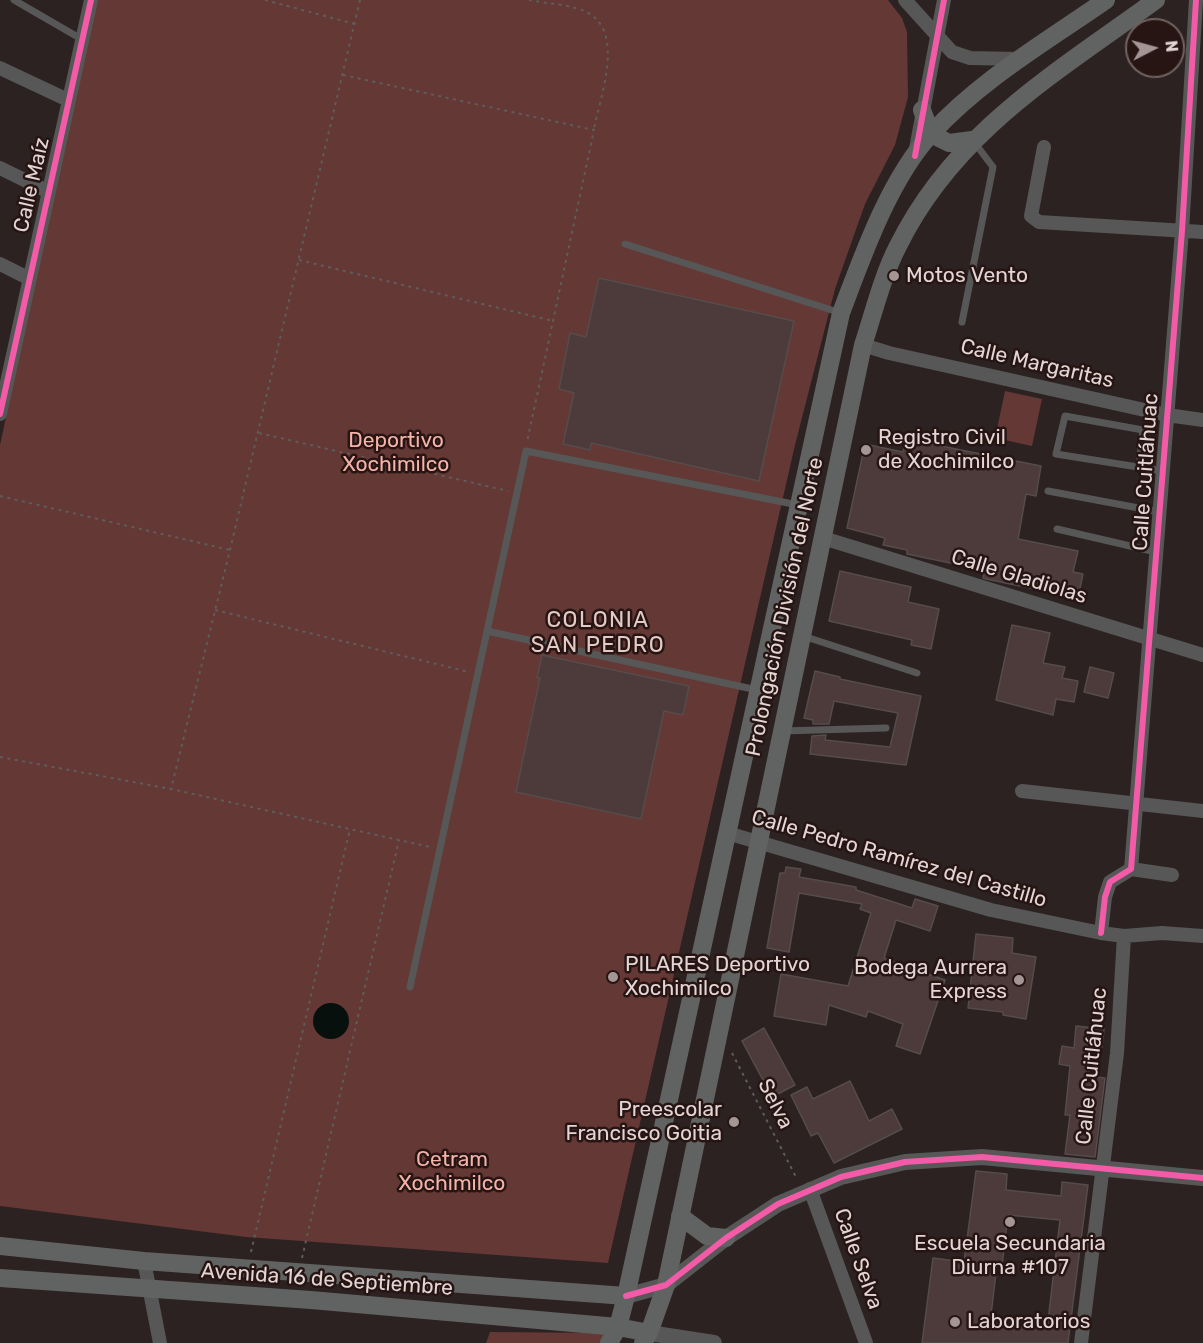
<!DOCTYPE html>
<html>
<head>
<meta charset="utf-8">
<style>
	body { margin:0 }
	#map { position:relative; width:1203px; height:1343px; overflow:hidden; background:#2b2221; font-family:Rubik,sans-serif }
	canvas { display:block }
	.north { position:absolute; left:1125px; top:18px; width:60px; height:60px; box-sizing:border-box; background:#261513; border:2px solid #726260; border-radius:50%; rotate:84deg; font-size:16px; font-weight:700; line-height:24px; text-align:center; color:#e3d5d4 }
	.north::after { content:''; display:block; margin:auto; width:21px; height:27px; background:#a39695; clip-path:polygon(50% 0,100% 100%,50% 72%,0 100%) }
</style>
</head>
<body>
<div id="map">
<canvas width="1203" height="1343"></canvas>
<div class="north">N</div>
</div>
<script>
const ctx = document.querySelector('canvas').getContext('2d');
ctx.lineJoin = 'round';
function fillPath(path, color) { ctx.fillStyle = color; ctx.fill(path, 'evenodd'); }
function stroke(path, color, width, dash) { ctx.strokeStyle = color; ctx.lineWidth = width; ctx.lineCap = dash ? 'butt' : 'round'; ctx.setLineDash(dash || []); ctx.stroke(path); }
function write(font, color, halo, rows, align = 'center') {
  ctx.font = font + ' Rubik,sans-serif'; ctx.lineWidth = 5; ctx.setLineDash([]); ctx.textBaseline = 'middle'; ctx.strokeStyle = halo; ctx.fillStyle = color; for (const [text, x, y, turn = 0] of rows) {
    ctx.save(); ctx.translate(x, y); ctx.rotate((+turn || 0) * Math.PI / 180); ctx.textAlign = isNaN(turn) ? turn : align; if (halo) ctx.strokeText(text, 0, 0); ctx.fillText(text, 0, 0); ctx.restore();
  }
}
const green = new Path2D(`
	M96 0H888L902 18 907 32 908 97 895 145 865 204 835 289 795 445 608 1263 246 1237 0 1206V445Z
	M1005 391 1042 399 1032 446 995 438Z
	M490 1332 607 1333 601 1343H486Z`);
const water = new Path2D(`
	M313 1021a18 18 0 1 1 36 0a18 18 0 1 1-36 0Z`);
const building = new Path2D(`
	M599 278 794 321 759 481 591 443 590 450 563 444 574 393 559 389 570 333 586 337Z
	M906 439 1041 466 1036 496 1026 494 1018 539 1078 551 1073 572 1083 574 1078 598 986 579 983 578 984 570 907 554V550L883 545 885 538 847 528 865 444 903 452Z
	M840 571 911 587 908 602 939 609 931 649 911 645 912 640 829 621Z
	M1012 625 1050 633 1043 663 1065 667 1062 678 1078 681 1074 702 1056 699 1053 715 996 700Z
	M542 655 689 686 683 715 664 711 641 819 516 792 540 678H537Z
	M1090 667 1114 673 1108 698 1084 692Z
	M815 671 840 677V679L921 696 906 765 810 754 812 736 826 735 825 740 890 747 898 713 834 701 829 724H813V720L804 718Z
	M786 867 801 869 799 877 856 887V890L912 908 915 899 938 906 930 931 896 920 884 958 945 980 920 1054 896 1046 903 1024 868 1011 866 1017 829 1005 826 1025 774 1016 781 974 848 986 871 913 860 909 862 904 799 893 789 952 767 948 780 873H785Z
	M976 934 1013 938 1012 953 1036 957 1026 1019 1003 1015V1012L968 1008Z
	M1076 1026 1104 1029 1102 1047 1092 1046 1088 1076 1105 1078 1095 1157 1065 1154 1070 1115H1065L1070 1066 1059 1064 1062 1046 1074 1048Z
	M764 1028 795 1085 772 1097 742 1041Z
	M850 1081 869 1121 892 1109 902 1129 834 1163 818 1133 811 1136 791 1095 807 1087 813 1099Z
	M976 1171 1007 1174 1006 1190 1061 1196 1062 1182 1088 1185 1068 1343H922L933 1258 964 1262ZM1008 1215 1060 1220 1047 1329 990 1323 997 1265 1002 1266Z`);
const path = new Path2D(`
	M265 0 355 24
	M360 0 230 550 171 789 430 847
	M529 0C547 4 572 4 588 13 625 33 600 97 594 129
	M343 75 594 130 527 442
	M299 260 553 321
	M259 433 508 491
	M0 496 230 550
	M215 610 469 672
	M0 757 171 789
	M732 1053 797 1179
	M251 1252 350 829
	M302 1258 399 840`);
const service = new Path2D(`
	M14 0 83 40
	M625 244 841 313
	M962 322 993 167 974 142
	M1139 467 1143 430 1065 416 1056 454 1163 471
	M1048 491 1160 512
	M1057 529 1156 552
	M487 631 757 690
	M803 636 917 673
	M782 731 886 728
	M410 987 526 451 798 505`);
const minor = new Path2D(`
	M905 0 952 52 970 58 1020 59
	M0 68 68 100
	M1044 147 1031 216 1039 222 1203 232
	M915 154 944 0
	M0 168 47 191
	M0 264 28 278
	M863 345 889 353 1167 415 1203 420
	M0 414 91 0
	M823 538 1203 655
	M1022 791 1203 811
	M727 833 991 910 1101 933 1124 936 1162 933 1203 936
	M1131 869 1172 875
	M1101 933 1105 897 1110 882 1131 869 1182 231 1196 0
	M810 1189 866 1343
	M144 1261 160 1343
	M1081 1343 1117 1053 1124 936`);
const tertiary = new Path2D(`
	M626 1296 666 1285 726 1238 778 1204 841 1177 905 1162 982 1157 1203 1178
	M649 1333 714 1343`);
const secondary = new Path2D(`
	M922 110 931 134 949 143 972 140
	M680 1216 707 1236 726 1238
	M0 1246 144 1261 626 1296
	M0 1278 311 1300 618 1327 649 1333
	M609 1343 618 1327 626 1296 841 313C863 255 889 180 931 134 980 80 1047 41 1106 0
	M643 1343 649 1333 666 1285 863 345C874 312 882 277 898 246 955 131 1056 73 1156 0`);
const cycleway = new Path2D(`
	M915 156 944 0
	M0 414 91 0
	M1101 933 1105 897 1110 882 1131 869 1182 231 1196 0
	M626 1296 666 1285 726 1238 778 1204 841 1177 905 1162 982 1157 1203 1178`);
const markers = [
	[894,276,6,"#a39695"],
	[866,450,6,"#a39695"],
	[613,977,6,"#a39695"],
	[1019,980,6,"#a39695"],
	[734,1122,6,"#a39695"],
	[1010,1222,6,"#a39695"],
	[955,1322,6,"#a39695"]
];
const streetNames = [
	["Calle Maíz",32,185,-77],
	["Calle Margaritas",1037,364,13],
	["Calle Cuitláhuac",1146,472,-86],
	["Calle Gladiolas",1019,577,17],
	["Prolongación División del Norte",785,607,-78],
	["Calle Pedro Ramírez del Castillo",899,859,16],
	["Calle Cuitláhuac",1092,1066,-84],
	["Selva",775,1104,63],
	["Calle Selva",858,1259,70],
	["Avenida 16 de Septiembre",327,1280,4]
];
const poiNames = [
	["Motos Vento",906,276],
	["Registro Civil",878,438],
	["de Xochimilco",878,462],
	["PILARES Deportivo",625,965],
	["Xochimilco",625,989],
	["Bodega Aurrera",1007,968,"right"],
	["Express",1007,992,"right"],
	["Preescolar",722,1110,"right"],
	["Francisco Goitia",722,1134,"right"],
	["Escuela Secundaria",1010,1244,"center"],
	["Diurna #107",1010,1268,"center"],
	["Laboratorios",967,1322]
];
const parkNames = [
	["Deportivo",396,441],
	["Xochimilco",396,465],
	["Cetram",452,1160],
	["Xochimilco",452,1184]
];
const neighbourhoodNames = [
	["COLONIA",598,621],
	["SAN PEDRO",598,646]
];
fillPath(green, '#643834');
fillPath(water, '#07100c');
fillPath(building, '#4c3b3a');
stroke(building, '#554c4b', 1.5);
stroke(path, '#5f5d5c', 2, [3, 4.5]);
stroke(service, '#565756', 7);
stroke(minor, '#565756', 14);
stroke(tertiary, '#565756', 16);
stroke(secondary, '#616362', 18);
stroke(cycleway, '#f35aa7', 6);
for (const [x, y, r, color] of markers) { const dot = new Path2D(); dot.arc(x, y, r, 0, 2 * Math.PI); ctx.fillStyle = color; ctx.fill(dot); stroke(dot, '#261513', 2); }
write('21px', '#e3d5d4', '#261513', streetNames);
write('21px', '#e3d5d4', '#261513', poiNames, 'left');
write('21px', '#f4b2a9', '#261513', parkNames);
ctx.letterSpacing = '1.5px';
write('22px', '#e4cac6', '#261513', neighbourhoodNames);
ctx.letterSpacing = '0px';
</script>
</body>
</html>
